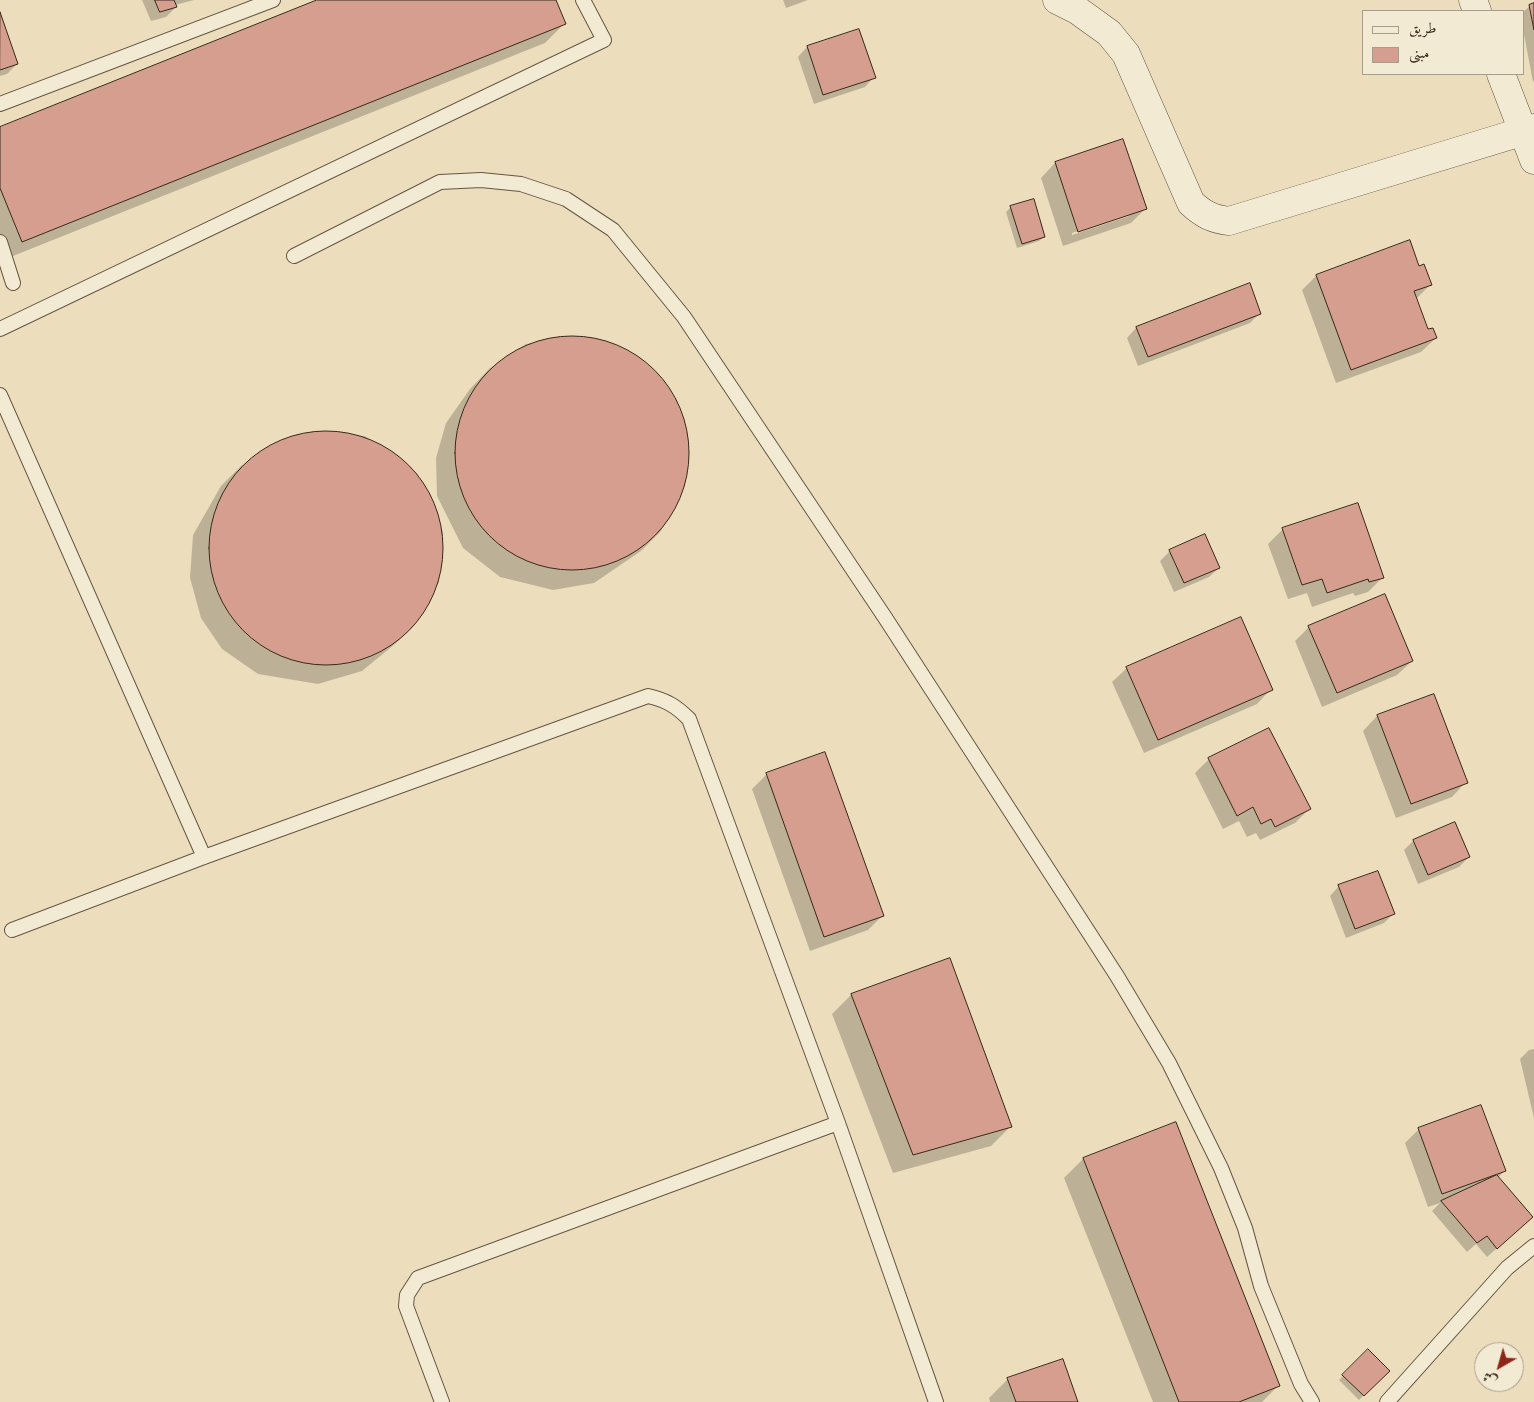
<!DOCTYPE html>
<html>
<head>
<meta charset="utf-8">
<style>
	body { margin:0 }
	#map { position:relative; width:1534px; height:1402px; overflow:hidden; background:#ecdebd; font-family:"IM FELL French Canon",Amiri,serif }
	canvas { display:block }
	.legend { position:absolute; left:1362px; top:10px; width:162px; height:65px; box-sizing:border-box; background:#f3ead4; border:1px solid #a89c8a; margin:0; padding:6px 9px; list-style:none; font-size:15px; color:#38281a }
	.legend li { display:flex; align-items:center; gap:10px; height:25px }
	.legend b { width:25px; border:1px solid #a89c8a }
	.north { position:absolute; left:1474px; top:1342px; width:50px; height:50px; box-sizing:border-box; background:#f3ead4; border:1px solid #a89c8a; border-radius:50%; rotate:218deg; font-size:14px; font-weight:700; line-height:20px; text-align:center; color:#38281a }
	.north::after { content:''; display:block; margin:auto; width:18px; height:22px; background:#8f2418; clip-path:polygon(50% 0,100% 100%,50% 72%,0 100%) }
</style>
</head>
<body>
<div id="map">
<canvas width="1534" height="1402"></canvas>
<ul class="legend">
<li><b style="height:6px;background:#f3ead4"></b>طريق</li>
<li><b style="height:14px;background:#d59e8e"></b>مبنى</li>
</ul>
<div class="north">ش</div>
</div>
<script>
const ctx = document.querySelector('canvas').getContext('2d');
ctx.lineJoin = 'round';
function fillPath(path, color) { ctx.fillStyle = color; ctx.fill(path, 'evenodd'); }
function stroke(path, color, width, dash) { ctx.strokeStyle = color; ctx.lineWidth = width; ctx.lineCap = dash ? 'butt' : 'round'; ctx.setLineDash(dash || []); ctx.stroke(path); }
const shadow = new Path2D(`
	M142 0H194L175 5 176 7 166 17 151 21Z
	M321 0H555L564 24 545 43 3 260 0 253V128Z
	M783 0H808L786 8Z
	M1534 5V81L1533 82 1523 29V12L1530 6Z
	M0 16 17 64 7 74 0 76Z
	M858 30 874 77 865 87 814 104 798 57 807 47Z
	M1122 141 1145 209 1131 223 1063 246 1041 178 1055 163ZM1129 214V216L1072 235V233Z
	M1011 207 1044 237 1039 241 1017 248 1006 212Z
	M1409 242 1418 267 1431 284 1416 299 1427 331 1436 338 1421 352 1336 383 1302 290 1316 276Z
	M1249 285 1260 313 1250 323 1138 366 1127 338 1136 328Z
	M590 337 644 361 677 400 689 442 685 485 661 531 641 551 594 583 553 590 500 577 463 548 437 496 436 458 446 423 470 389 489 369 526 344Z
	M297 434 365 436 417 473 443 532 439 582 415 625 395 644 362 671 318 684 258 674 222 649 201 618 190 578 193 535 221 486 241 466Z
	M1283 529 1383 577 1368 592 1355 596 1353 593 1312 607 1307 593 1288 599 1268 544Z
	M1170 551 1219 568 1209 577 1174 592 1160 561Z
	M1309 627 1412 661 1397 675 1322 707 1295 641Z
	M1127 668 1271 689 1257 704 1144 753 1112 682Z
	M1433 695 1466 782 1452 797 1396 818 1363 731 1377 716Z
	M1209 759 1309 809 1295 823 1260 840 1256 833 1247 837 1239 821 1223 829 1195 773Z
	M767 774 882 916 868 930 810 951 752 789Z
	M1413 841 1469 857 1459 867 1418 884 1404 850Z
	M1339 886 1393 914 1384 923 1346 938 1330 896Z
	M851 995 1010 1127 991 1146 893 1173 832 1014Z
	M1534 1049V1118L1520 1059 1529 1050Z
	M1419 1129 1504 1171 1498 1178 1532 1217 1487 1257 1476 1244 1467 1252 1432 1211 1440 1203 1428 1207 1405 1143Z
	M1083 1159 1278 1386 1262 1402H1153L1064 1178Z
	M1368 1351 1388 1371 1359 1400 1339 1380Z
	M1008 1379 1077 1402H990L989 1398Z`);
const building = new Path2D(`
	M155 0H174L177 7 160 12Z
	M317 0H556L566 24 22 242 0 188V127Z
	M1534 3V30L1529 5Z
	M0 12 18 64 0 70Z
	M859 29 876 78 823 95 807 46Z
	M1123 139 1147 209 1078 232 1055 162Z
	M1034 199 1045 237 1022 244 1010 206Z
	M1410 240 1419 266 1424 264 1432 285 1414 291 1428 329 1433 328 1437 338 1351 370 1316 275Z
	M1250 283 1261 314 1148 357 1136 327Z
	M455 453a117 117 0 1 1 234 0a117 117 0 1 1-234 0Z
	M209 548a117 117 0 1 1 234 0a117 117 0 1 1-234 0Z
	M1358 503 1384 578 1369 582 1368 579 1327 593 1322 579 1302 585 1282 528Z
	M1205 534 1220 568 1184 583 1169 550Z
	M1385 594 1413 661 1337 693 1308 626Z
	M1241 617 1273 690 1158 740 1126 667Z
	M1434 694 1468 783 1411 804 1377 715Z
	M1269 728 1311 809 1275 827 1271 819 1261 824 1253 807 1237 816 1208 758Z
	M825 752 884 916 824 937 766 773Z
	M1455 822 1470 857 1428 875 1413 840Z
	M1378 871 1395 914 1355 929 1338 885Z
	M950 958 1012 1127 913 1155 851 994Z
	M1481 1105 1506 1171 1442 1194 1418 1128Z
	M1176 1122 1280 1386 1239 1402H1179L1083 1158Z
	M1497 1175 1533 1217 1497 1249 1487 1236 1477 1243 1441 1201Z
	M1368 1349 1390 1371 1364 1396 1342 1375Z
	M1063 1359 1078 1402H1016L1007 1378Z`);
const service = new Path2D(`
	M0 104 273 0
	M0 242 13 283
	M294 256 440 182 481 180 521 184 566 199 613 230 684 317 886 619 1117 976 1169 1063 1221 1168 1245 1228 1261 1286 1301 1384 1312 1402
	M0 329 604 40 583 0
	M0 395 204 857
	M12 930 204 857 648 696C666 700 676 706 689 719L838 1123 936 1402
	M442 1402 406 1306 407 1295 418 1278 838 1123
	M1387 1402 1507 1268 1534 1246`);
const minor = new Path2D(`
	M1057 0 1077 10 1109 33 1126 54 1191 203C1203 214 1212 219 1229 221L1534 128`);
const tertiary = new Path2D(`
	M1473 0 1477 11
	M1501 74 1534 160`);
fillPath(shadow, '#0003');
fillPath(building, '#d59e8e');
stroke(building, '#38281a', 1);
stroke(service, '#655643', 16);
stroke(minor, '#655643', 29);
stroke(tertiary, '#655643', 29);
stroke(service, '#f3ead4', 14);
stroke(minor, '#f3ead4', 28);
stroke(tertiary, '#f3ead4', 28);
</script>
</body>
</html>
